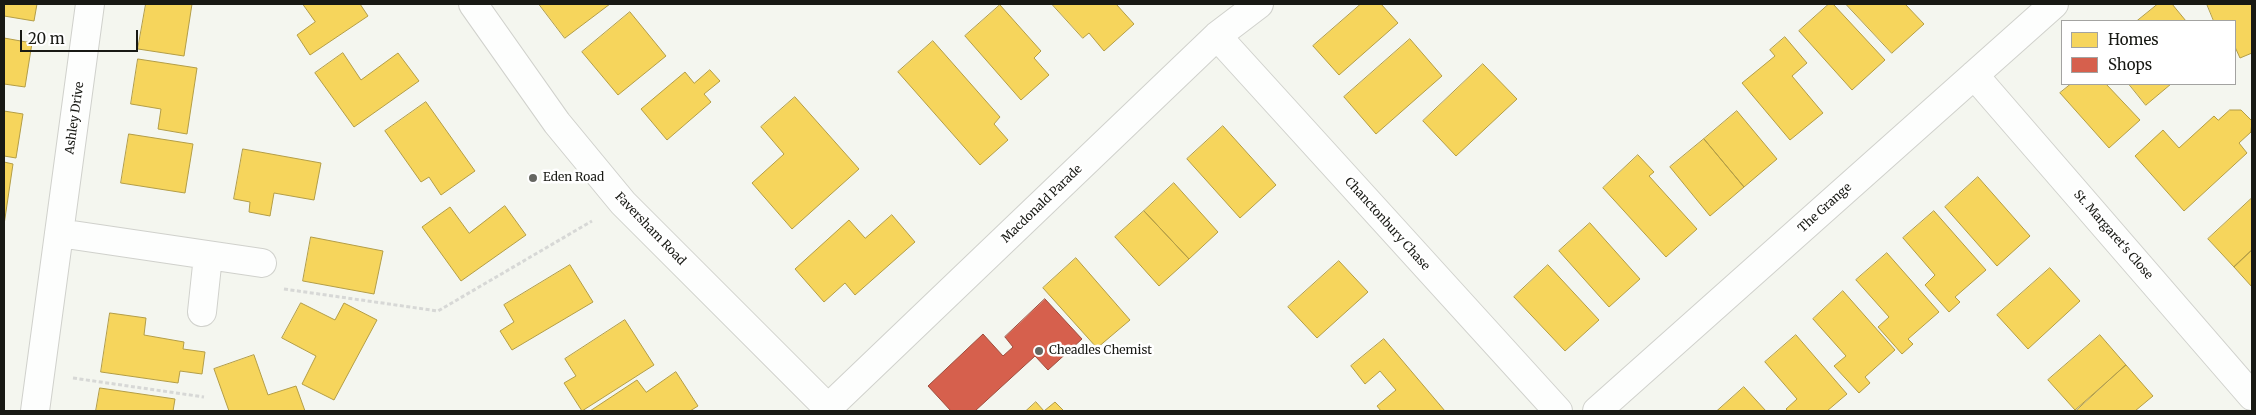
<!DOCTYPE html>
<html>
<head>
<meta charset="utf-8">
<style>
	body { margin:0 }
	#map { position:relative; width:2256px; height:415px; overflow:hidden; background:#f4f6ef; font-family:Merriweather,serif }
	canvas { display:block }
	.frame { position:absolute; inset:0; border:5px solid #181914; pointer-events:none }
	.legend { position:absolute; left:2061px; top:20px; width:175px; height:65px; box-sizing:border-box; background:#fff; border:1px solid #a3a3a1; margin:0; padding:6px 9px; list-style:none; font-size:15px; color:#181914 }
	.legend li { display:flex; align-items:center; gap:10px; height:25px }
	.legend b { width:25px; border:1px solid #a3a3a1 }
	.scale { position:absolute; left:20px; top:30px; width:118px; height:22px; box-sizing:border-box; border:2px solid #181914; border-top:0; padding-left:6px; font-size:15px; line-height:18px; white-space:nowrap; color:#181914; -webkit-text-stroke:4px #fff; paint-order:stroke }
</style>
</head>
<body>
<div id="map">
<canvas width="2256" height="415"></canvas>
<div class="frame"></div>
<ul class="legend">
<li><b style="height:14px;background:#f6d55c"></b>Homes</li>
<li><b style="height:14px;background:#d6604d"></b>Shops</li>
</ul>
<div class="scale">20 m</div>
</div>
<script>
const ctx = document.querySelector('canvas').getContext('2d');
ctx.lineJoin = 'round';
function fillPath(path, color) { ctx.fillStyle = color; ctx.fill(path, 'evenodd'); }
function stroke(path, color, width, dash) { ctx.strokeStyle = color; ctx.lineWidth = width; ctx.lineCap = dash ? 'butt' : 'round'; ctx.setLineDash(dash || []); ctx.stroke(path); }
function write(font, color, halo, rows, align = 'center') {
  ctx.font = font + ' Merriweather,serif'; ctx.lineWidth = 5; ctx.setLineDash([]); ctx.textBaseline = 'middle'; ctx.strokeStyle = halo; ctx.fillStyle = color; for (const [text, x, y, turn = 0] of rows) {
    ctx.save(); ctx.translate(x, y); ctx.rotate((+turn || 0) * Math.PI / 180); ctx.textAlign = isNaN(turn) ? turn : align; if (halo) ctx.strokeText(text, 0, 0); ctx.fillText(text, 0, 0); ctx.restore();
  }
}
const homes = new Path2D(`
	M4 4H37L34 21 4 16Z
	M146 4H192L184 56 138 49Z
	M303 4H360L368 16 310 55 297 35 315 22Z
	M539 4H610L565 38Z
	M1052 4H1116L1134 24 1104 51 1089 33 1083 38Z
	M1361 4H1381L1398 23 1339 75 1313 46Z
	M1829 4H1833L1885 60 1852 90 1799 31Z
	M1846 4H1905L1924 24 1892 53Z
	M2158 4H2172L2186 21H2137Z
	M2207 4H2252V53L2240 58 2235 47V21H2214Z
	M1000 5 1041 51 1034 58 1049 75 1021 100 965 36Z
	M630 12 666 56 618 95 582 52Z
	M1785 37 1807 63 1792 76 1823 113 1790 140 1742 83 1775 56 1770 50Z
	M4 38 32 43 25 87 4 84Z
	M1410 39 1442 76 1376 134 1344 97Z
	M933 41 1000 117 994 124 1008 140 980 165 898 72Z
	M343 53 361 80 398 53 419 81 354 127 315 73Z
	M138 59 197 68 187 134 158 129 161 109 131 104Z
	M1483 64 1517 99 1456 156 1423 121Z
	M710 70 720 81 704 94 711 102 667 140 641 109 685 72 694 83Z
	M2071 84H2106L2140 120 2109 148 2060 93Z
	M2129 84H2171L2146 105Z
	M795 97 859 169 792 229 752 183 784 154 761 127Z
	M426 102 475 171 441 195 429 177 421 182 385 131Z
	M2230 110H2241L2252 121 2251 132 2239 143 2247 153 2184 211 2135 156 2163 130 2179 148 2214 116 2218 120Z
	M4 111 23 114 16 158 4 156Z
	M1737 111 1777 159 1744 187 1704 139Z
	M1223 126 1276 185 1240 218 1187 159Z
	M129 134 193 144 185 193 121 183Z
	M1704 139 1744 187 1710 216 1670 167Z
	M243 149 321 163 314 200 274 193 270 216 249 212 250 202 234 199Z
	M1638 155 1654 172 1649 176 1697 229 1666 257 1603 188Z
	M4 162 13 164 4 225Z
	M1978 177 2030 236 1997 266 1945 207Z
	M1174 183 1218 232 1189 259 1144 211Z
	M2252 198V250L2234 267 2208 239Z
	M505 206 526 235 461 281 422 227 450 207 469 233Z
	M1144 211 1189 259 1159 286 1115 237Z
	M1934 211 1986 270 1955 297 1960 302 1949 312 1925 285 1935 275 1903 238Z
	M892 215 915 242 855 295 845 283 824 302 795 269 849 220 865 238Z
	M1590 223 1640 279 1609 307 1559 251Z
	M311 237 383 251 374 294 303 281Z
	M2252 250V287L2234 267Z
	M1887 253 1939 312 1908 339 1913 344 1902 354 1878 327 1889 317 1856 280Z
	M1076 258 1130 320 1097 348 1043 288Z
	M1339 261 1368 292 1317 338 1288 307Z
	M570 265 593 302 512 350 500 331 514 322 504 305Z
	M1548 265 1599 320 1565 351 1514 297Z
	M2050 268 2080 301 2028 349 1997 315Z
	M1843 291 1895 350 1865 377 1870 383 1859 393 1834 366 1846 356 1813 319Z
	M301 303 335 320 344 303 377 320 334 400 302 384 316 356 282 338Z
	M110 313 146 318 144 335 184 342 183 349 205 352 202 374 180 371 178 383 101 372Z
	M625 320 654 365 582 411 564 383 576 376 565 359Z
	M1796 335 1847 394 1827 411H1788L1786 409 1797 399 1765 362Z
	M2100 335 2126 365 2075 410 2048 380Z
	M1384 339 1445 411H1381L1377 406 1396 390 1380 371 1365 384 1351 366Z
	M254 355 268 395 296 386 305 411H229L214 369Z
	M2126 365 2153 396 2135 411H2076Z
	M676 372 698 406 690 411H590L637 380 646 392Z
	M1744 387 1766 411H1717Z
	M100 388 175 399 173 411H96Z
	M1036 402 1044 411 1055 402 1064 411H1026Z`);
const shops = new Path2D(`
	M1045 299 1082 339 1048 370 1035 356 975 411H951L928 386 983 334 1003 356 1013 347 1005 337Z`);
const path = new Path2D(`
	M284 289 438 311 592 221
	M73 378 204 397`);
const minor = new Path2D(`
	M473 4 557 123 623 203 831 411
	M1217 36 1558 411
	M1974 75 2252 396
	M59 233 262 263
	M202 312 208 256
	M828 408 1217 36 1259 4
	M35 411 90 4
	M1597 411 2054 4`);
const markers = [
	[533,178,5,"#656661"],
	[1039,351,5,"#656661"]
];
const streetNames = [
	["Ashley Drive",75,118,-82],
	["Macdonald Parade",1042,204,-44],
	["The Grange",1825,208,-42],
	["Chanctonbury Chase",1387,224,48],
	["Faversham Road",650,229,46],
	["St. Margaret's Close",2113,235,49]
];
const poiNames = [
	["Eden Road",543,178],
	["Cheadles Chemist",1049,351]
];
fillPath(homes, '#f6d55c');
stroke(homes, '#b39d46', 1);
fillPath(shops, '#d6604d');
stroke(shops, '#9d4b3c', 1);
stroke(minor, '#d0d1cc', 30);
stroke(path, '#d7d8d6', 3, [4, 2.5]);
stroke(minor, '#fdfefd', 28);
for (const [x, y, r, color] of markers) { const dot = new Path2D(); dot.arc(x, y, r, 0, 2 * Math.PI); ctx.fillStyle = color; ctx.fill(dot); stroke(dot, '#fff', 2); }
write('12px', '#181914', '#fff', streetNames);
write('12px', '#181914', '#fff', poiNames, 'left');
</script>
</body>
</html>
